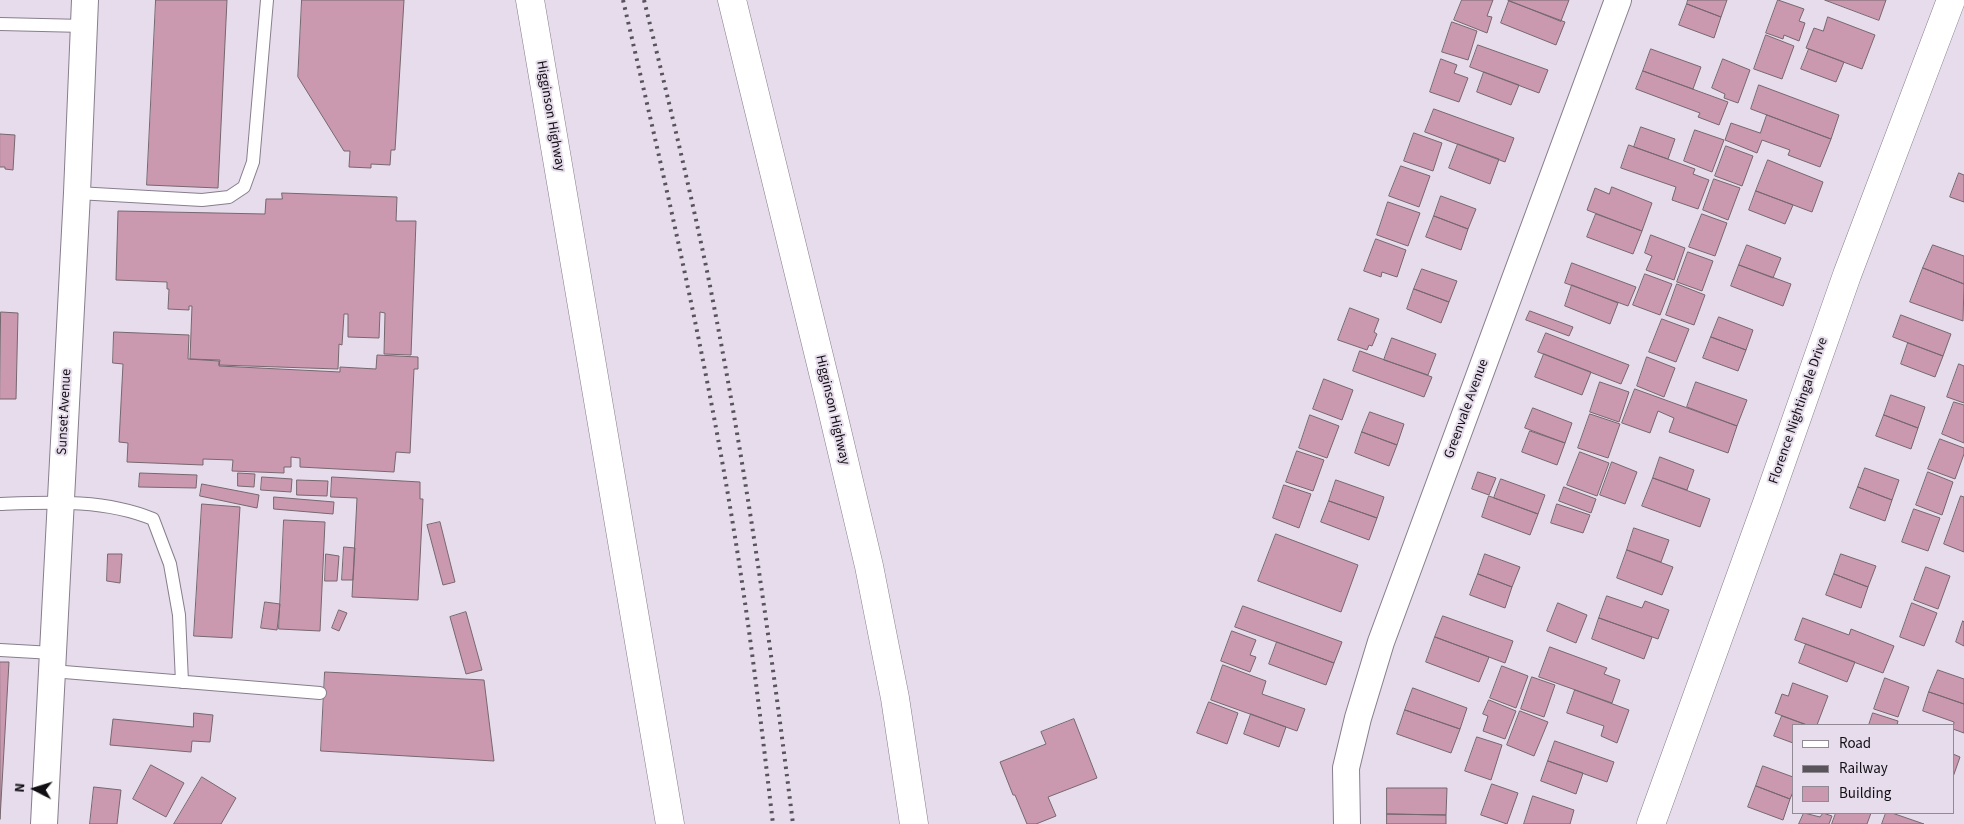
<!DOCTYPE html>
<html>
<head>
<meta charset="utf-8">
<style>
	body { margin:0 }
	#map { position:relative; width:1964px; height:824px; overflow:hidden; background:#e6dceb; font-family:"Source Sans 3",sans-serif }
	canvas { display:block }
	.legend { position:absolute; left:1792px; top:724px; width:162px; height:90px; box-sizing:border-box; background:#e6dceb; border:1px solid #918a95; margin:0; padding:6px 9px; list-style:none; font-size:15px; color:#120f14 }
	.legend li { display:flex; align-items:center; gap:10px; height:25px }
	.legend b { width:25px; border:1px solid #918a95 }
	.north { position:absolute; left:10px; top:764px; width:50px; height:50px; -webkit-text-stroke:4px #e6dceb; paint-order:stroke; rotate:275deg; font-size:14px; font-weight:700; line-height:20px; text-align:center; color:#120f14 }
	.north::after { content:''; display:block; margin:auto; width:18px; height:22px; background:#120f14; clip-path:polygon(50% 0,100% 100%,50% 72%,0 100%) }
</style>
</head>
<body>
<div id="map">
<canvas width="1964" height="824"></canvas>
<ul class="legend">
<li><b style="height:6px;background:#fff"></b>Road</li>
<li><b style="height:6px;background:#59545c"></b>Railway</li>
<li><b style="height:14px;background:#ca99b0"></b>Building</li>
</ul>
<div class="north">N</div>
</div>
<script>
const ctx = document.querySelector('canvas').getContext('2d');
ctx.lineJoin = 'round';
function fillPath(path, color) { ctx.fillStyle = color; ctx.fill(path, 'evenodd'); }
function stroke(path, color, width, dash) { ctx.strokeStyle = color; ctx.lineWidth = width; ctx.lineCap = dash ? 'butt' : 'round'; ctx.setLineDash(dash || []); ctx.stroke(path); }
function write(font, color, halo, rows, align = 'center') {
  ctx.font = font + ' "Source Sans 3",sans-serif'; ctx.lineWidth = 4; ctx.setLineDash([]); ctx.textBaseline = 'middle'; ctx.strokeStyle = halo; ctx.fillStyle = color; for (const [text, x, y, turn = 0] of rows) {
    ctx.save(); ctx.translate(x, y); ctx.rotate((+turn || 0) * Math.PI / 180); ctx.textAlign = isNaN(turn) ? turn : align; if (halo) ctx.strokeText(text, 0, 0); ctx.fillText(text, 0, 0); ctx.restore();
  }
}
const building = new Path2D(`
	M156 0H227L218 188 147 185Z
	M302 0H404L395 150H391L390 165 371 164V168L349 167 350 151H344L298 77Z
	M1462 0H1493L1487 16 1492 17 1487 33 1454 20Z
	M1508 0H1569L1561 21Z
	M1688 0H1727L1721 17 1687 4Z
	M1778 0 1804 9 1799 21 1805 23 1799 41 1784 35 1783 39 1766 33Z
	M1825 0H1886L1879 20Z
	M1509 1 1565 22 1556 45 1501 23Z
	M1687 4 1721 17 1714 38 1679 25Z
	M1828 17 1875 35 1862 69 1806 48 1814 28 1823 31Z
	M1452 22 1477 31 1468 60 1442 52Z
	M1766 35 1794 46 1782 79 1754 69Z
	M1478 45 1548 70 1539 93 1470 67Z
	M1651 49 1701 67 1693 89 1643 71Z
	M1809 49 1844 62 1836 82 1801 69Z
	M1441 59 1457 65 1454 73 1468 78 1459 102 1430 92Z
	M1723 59 1750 70 1738 103 1724 98 1725 94 1712 88Z
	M1643 71 1728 102 1719 125 1698 117 1700 113 1636 89Z
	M1484 72 1519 85 1511 105 1477 92Z
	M1759 85 1839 115 1831 139 1751 109Z
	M1434 109 1514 138 1505 162 1425 132Z
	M1767 115 1831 139 1820 167 1788 155 1790 150 1762 140 1757 153 1725 140 1731 123 1760 133Z
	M1641 127 1675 139 1668 159 1634 147Z
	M1695 130 1724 140 1712 172 1684 161Z
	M1414 133 1442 143 1433 171 1404 161Z
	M0 134 15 135 13 170 5 169V167H0Z
	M1458 144 1499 159 1490 184 1449 168Z
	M1629 145 1695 169 1693 174 1709 180 1698 209 1672 200 1676 187 1621 168Z
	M1726 146 1753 156 1742 186 1715 176Z
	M1768 160 1823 182 1812 212 1756 191Z
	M1401 166 1430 176 1419 207 1389 196Z
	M1959 173 1964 175V202L1950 197Z
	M1714 179 1740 188 1728 220 1703 210Z
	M1612 187 1652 203 1642 231 1587 210 1595 188 1609 194Z
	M1756 191 1793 205 1785 224 1749 210Z
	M282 193 397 197 396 221H416L411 355 384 354 385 313 380 312 379 338 348 337V314H344L342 345 339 344 338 369 219 365 220 360 190 359 192 306H189V310L168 309 169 289H167V282L116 280 118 211 265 214 266 199H282Z
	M1441 196 1476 209 1468 229 1434 216Z
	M1388 202 1420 213 1408 246 1377 235Z
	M1596 214 1642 231 1633 254 1587 237Z
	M1702 214 1727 223 1715 256 1689 247Z
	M1434 216 1468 229 1461 250 1426 237Z
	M1651 235 1685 248 1674 280 1646 270 1652 256 1645 253Z
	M1376 239 1406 250 1397 277 1382 272 1381 277 1364 271Z
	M1747 245 1781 258 1773 278 1739 265Z
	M1933 245 1964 256V284L1923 268Z
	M1688 252 1713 261 1702 291 1677 282Z
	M1572 263 1636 287 1628 306 1565 283Z
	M1739 265 1791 284 1783 306 1731 286Z
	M1923 268 1964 284 1963 321 1910 302Z
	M1422 269 1457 281 1449 302 1414 289Z
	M1645 274 1672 284 1660 315 1633 305Z
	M1677 284 1705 295 1694 325 1666 315Z
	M1572 285 1618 303 1610 324 1565 306Z
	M1414 289 1449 302 1441 323 1407 309Z
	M1350 308 1379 319 1374 332 1377 334 1372 346 1369 345 1367 350 1338 340Z
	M1530 311 1573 327 1569 336 1526 320Z
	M1 312 18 313 16 399H0Z
	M1901 315 1951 334 1943 356 1893 337Z
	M1719 317 1753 330 1746 350 1711 337Z
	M1662 319 1689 329 1676 362 1649 352Z
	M114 332 189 335 188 359 219 361V366L340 372V367L376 369 377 355 418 357V369H414L410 453 396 452 394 472 300 467V458L291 457V467H284V473L232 471 233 460 203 459V465L127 462 128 443 119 442 123 364 113 363Z
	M1546 333 1629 365 1621 384 1538 352Z
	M1711 337 1746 350 1738 371 1703 358Z
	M1392 338 1436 354 1428 375 1384 360Z
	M1908 343 1943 356 1935 377 1901 364Z
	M1360 351 1432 377 1424 397 1353 371Z
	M1544 354 1591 372 1582 395 1535 377Z
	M1647 357 1675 368 1664 397 1637 386Z
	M1959 364 1964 366V403L1947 397Z
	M1324 379 1353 390 1342 420 1313 409Z
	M1600 382 1629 392 1619 422 1590 412Z
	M1696 382 1747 400 1737 426 1687 407Z
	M1635 389 1737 426 1728 453 1669 432 1674 418 1658 411 1650 433 1622 423Z
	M1891 395 1925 407 1918 428 1884 415Z
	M1954 402 1964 405V443L1942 434Z
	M1533 408 1572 423 1565 443 1525 428Z
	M1370 412 1404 424 1397 445 1362 432Z
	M1590 414 1620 424 1608 458 1578 448Z
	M1310 415 1339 426 1327 458 1299 448Z
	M1884 415 1918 428 1911 449 1876 436Z
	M1530 431 1565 443 1557 465 1522 452Z
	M1362 432 1397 445 1389 466 1355 453Z
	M1940 439 1964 448V454L1955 479 1928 469Z
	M1297 451 1324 460 1313 491 1286 482Z
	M1580 452 1609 463 1597 496 1567 485Z
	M1660 457 1694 470 1687 490 1653 478Z
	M1612 462 1637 472 1625 504 1600 495Z
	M1865 468 1899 480 1892 500 1858 487Z
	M1478 472 1496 478 1489 495 1472 489Z
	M1928 472 1953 482 1942 515 1916 505Z
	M140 473 197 475 196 488 139 487Z
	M238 473 255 474 254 487 238 486Z
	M262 477 292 479 291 492 261 490Z
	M332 477 420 482V499H423L418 600 352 597 357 498 331 497Z
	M1653 478 1710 499 1700 527 1642 506Z
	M1501 479 1545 495 1538 514 1494 498Z
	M297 480 328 481 327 496 297 495Z
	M1336 480 1384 497 1377 518 1329 501Z
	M202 484 259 495 257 508 200 496Z
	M1284 485 1311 494 1299 528 1273 518Z
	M1564 487 1596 499 1591 513 1559 501Z
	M1858 487 1892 500 1885 521 1850 508Z
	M1489 496 1538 514 1530 535 1482 517Z
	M1961 496 1964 497V552L1944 544Z
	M274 497 334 502 333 514 274 509Z
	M1329 501 1377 518 1369 540 1321 522Z
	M202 504 240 507 232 638 194 636Z
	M1557 504 1590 515 1583 533 1551 523Z
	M1914 509 1940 518 1928 551 1902 542Z
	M284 520 325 522 320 631 279 629Z
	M440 522 455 582 443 585 427 525Z
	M1634 528 1669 540 1661 562 1627 550Z
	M1276 534 1358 565 1341 612 1258 581Z
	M344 547 355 548 353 580H342Z
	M1627 550 1673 567 1662 595 1617 578Z
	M108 554H122L120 583 107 581Z
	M326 554 339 556 337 581H325Z
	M1485 554 1520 567 1512 587 1478 574Z
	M1841 554 1876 566 1868 587 1834 574Z
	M1926 567 1950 576 1938 609 1914 600Z
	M1478 574 1512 587 1505 608 1470 595Z
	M1834 574 1868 587 1861 608 1826 595Z
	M1607 596 1642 608 1645 601 1669 610 1658 639 1599 618Z
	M265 602 280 604 277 630 261 628Z
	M1558 603 1587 615 1576 643 1547 631Z
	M1912 603 1937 613 1924 646 1900 637Z
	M1243 606 1342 642 1334 663 1235 627Z
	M339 610 347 613 339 631 332 628Z
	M466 612 482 670 466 674 450 617Z
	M1443 616 1513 641 1505 663 1435 637Z
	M1599 618 1652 637 1644 659 1592 639Z
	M1803 618 1849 635 1851 629 1894 646 1883 673 1795 640Z
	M1963 621 1964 622V646L1956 642Z
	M1232 631 1256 640 1250 655 1256 657 1250 672 1221 661Z
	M1435 637 1489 657 1479 682 1426 662Z
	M1277 642 1334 663 1326 685 1269 664Z
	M1806 644 1855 662 1847 682 1799 663Z
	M1550 647 1607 668 1604 674 1620 680 1612 703 1539 677Z
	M0 662H9L0 819Z
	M1223 665 1266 681 1262 694 1305 709 1297 731 1211 700Z
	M1502 666 1528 676 1516 708 1490 698Z
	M1938 670 1964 679V704L1929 692Z
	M325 672 484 680 494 761 321 751Z
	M1532 677 1555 685 1544 717 1521 709Z
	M1885 678 1909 687 1898 717 1874 709Z
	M1793 683 1828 696 1817 725H1807L1775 713 1782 694 1788 696Z
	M1413 688 1467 708 1460 729 1405 710Z
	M1575 690 1629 710 1617 743 1601 736 1604 726 1567 713Z
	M1929 692 1964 704V733L1953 729 1954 722 1923 711Z
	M1489 700 1516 711 1505 739 1483 731 1488 716 1483 714Z
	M1209 702 1238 713 1227 744 1197 733Z
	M1405 710 1460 729 1451 753 1397 734Z
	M1520 711 1548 722 1534 756 1507 745Z
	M194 713 213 715 210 742 192 741 191 752 110 745 113 719 193 727Z
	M1873 713 1898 721 1897 725H1869Z
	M1251 714 1286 727 1279 747 1244 734Z
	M1782 716 1807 725H1793V743L1774 736Z
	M1074 719 1097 778 1048 797 1056 816 1036 824H1027L1015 795H1013L1000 762 1046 744 1041 732Z
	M1477 737 1502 745 1491 780 1465 771Z
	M1555 741 1614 762 1607 782 1548 761Z
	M1953 754 1960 757 1953 777Z
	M1548 761 1583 773 1576 794 1541 781Z
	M151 765 184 783 166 817 133 799Z
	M1763 766 1793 777V792L1790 799 1756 786Z
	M202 777 236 798 221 824H174Z
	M1492 784 1518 793 1507 824 1481 815Z
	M1756 786 1790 799 1783 820 1748 807Z
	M94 787 121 790 117 824H90Z
	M1387 788H1447L1446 815 1387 814Z
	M1533 796 1574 810 1570 824H1524Z
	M1804 813 1820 817 1823 813 1832 816 1829 824H1799Z
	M1836 813H1871L1867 824H1832Z
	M1886 813H1892L1924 824H1882Z
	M1387 814 1446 815V824H1387Z`);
const lane = new Path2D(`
	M0 24 84 26
	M77 193 202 200 229 197 244 187 253 162 267 0
	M0 504C51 502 105 499 153 519L170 564 179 615 182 682
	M0 650 53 653
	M52 671 320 693`);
const street = new Path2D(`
	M44 824 77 193 85 0
	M1347 824 1346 768 1358 718 1381 642 1618 0`);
const secondary = new Path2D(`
	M1651 824 1767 503 1847 275 1951 0`);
const highway = new Path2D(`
	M530 0 670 824
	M732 0 830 401 869 566 895 698 914 824`);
const rail = new Path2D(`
	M623 0C667 189 711 378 740 569 753 654 763 739 773 824
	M644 0C666 90 688 180 707 271 744 454 770 639 793 824`);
const streetNames = [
	["Higginson Highway",550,116,80],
	["Greenvale Avenue",1467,409,-70],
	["Higginson Highway",832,410,77],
	["Florence Nightingale Drive",1799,411,-71],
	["Sunset Avenue",65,412,-87]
];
fillPath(building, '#ca99b0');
stroke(building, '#76676e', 1);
stroke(lane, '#877e8c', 14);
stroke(street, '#877e8c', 28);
stroke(secondary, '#877e8c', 29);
stroke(highway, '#877e8c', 29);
stroke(lane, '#fff', 12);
stroke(street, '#fff', 26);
stroke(secondary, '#fff', 28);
stroke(highway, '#fff', 28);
stroke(rail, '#59545c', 4, [2.5, 5]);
write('14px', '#120f14', '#e6dceb', streetNames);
</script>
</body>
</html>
